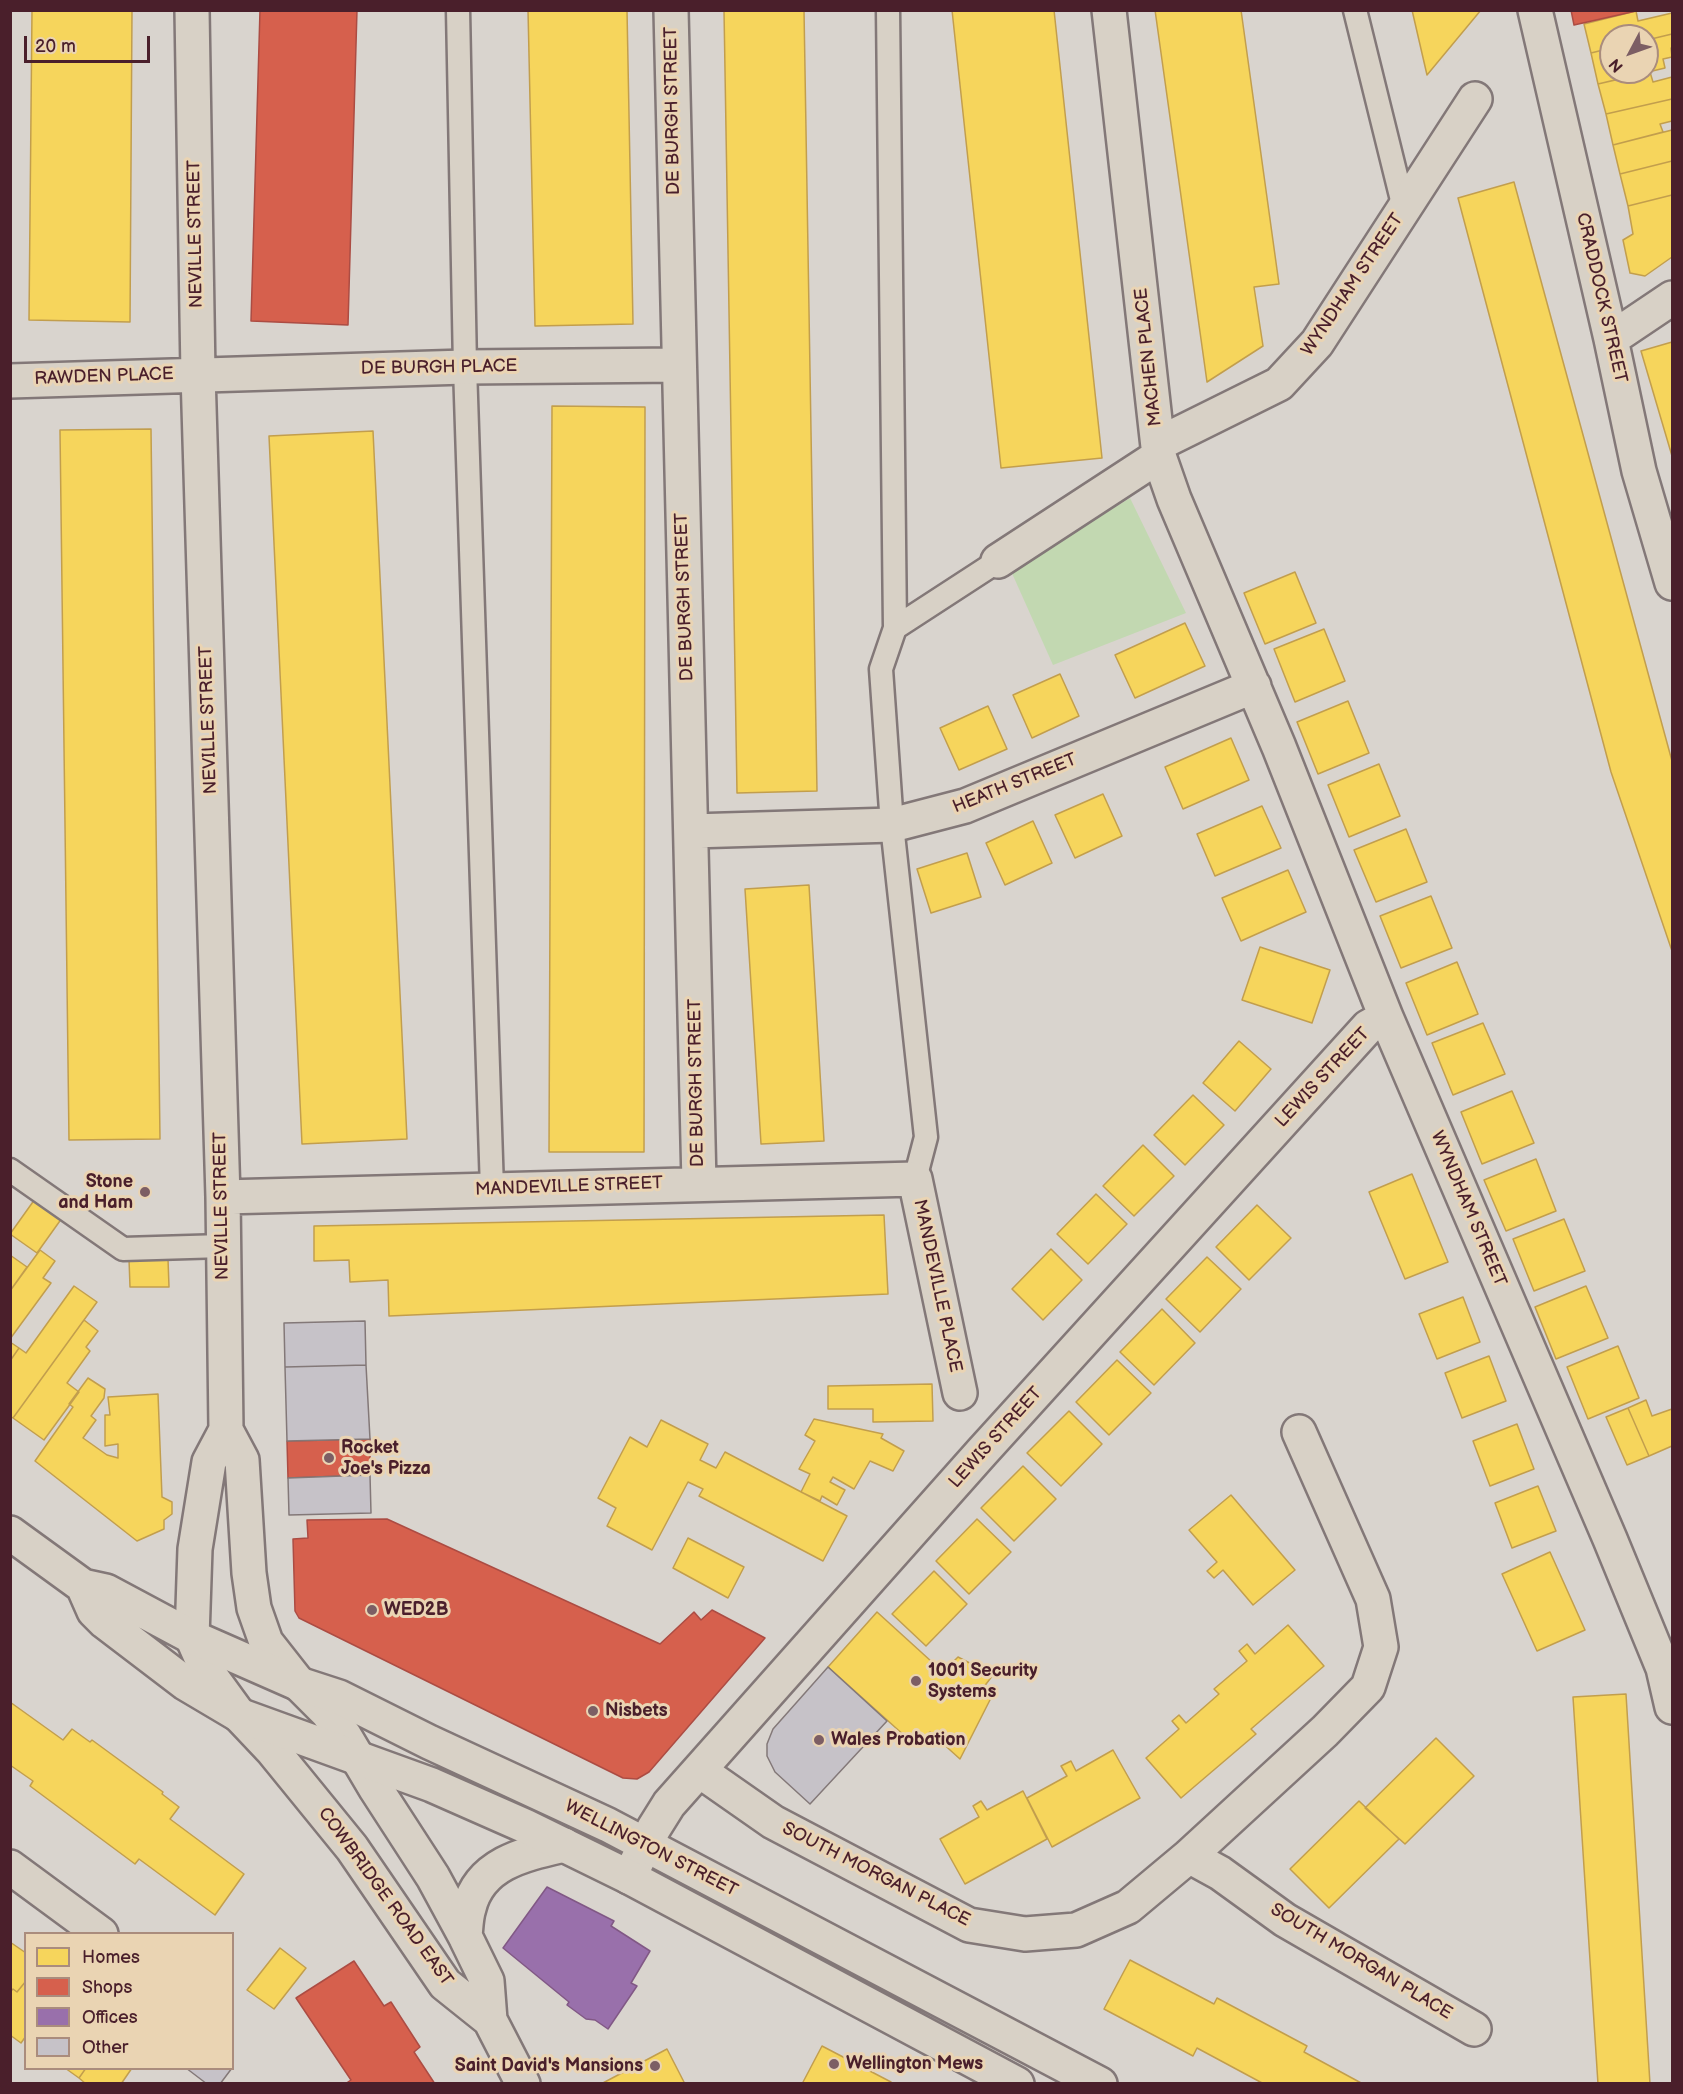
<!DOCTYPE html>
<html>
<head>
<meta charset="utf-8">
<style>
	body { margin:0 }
	#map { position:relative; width:1683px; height:2094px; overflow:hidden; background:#d9d4ce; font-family:"Balsamiq Sans",sans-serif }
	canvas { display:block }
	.frame { position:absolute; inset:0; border:12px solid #4a1f2b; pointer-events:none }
	.legend { position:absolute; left:24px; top:1932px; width:210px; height:138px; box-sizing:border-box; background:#ead4b3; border:2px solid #aa8c7d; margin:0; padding:8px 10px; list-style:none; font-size:18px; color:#4a1f2b }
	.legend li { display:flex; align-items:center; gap:12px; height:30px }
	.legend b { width:30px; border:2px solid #aa8c7d }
	.north { position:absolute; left:1599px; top:24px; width:60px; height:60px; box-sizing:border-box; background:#ead4b3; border:2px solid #aa8c7d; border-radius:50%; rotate:229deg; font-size:16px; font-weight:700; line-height:24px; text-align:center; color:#4a1f2b }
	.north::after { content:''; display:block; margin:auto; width:21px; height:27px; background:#7c5e64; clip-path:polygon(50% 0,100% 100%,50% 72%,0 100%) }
	.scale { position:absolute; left:24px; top:36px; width:126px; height:27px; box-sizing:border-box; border:3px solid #4a1f2b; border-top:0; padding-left:8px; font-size:18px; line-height:21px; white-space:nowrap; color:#4a1f2b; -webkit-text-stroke:4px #ead4b3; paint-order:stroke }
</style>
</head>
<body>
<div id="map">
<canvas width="1683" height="2094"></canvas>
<div class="frame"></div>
<ul class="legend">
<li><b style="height:16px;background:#f6d55c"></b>Homes</li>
<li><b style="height:16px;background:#d6604d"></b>Shops</li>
<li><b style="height:16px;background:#9970ab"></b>Offices</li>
<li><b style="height:16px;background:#c6c2c8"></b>Other</li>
</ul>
<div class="north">N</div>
<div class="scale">20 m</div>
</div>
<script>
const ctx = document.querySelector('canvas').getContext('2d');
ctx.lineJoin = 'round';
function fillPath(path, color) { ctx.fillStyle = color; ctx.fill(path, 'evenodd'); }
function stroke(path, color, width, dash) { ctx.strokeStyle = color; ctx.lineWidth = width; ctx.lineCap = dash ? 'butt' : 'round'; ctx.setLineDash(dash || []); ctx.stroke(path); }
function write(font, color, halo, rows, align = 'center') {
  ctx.font = font + ' "Balsamiq Sans",sans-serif'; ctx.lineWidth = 6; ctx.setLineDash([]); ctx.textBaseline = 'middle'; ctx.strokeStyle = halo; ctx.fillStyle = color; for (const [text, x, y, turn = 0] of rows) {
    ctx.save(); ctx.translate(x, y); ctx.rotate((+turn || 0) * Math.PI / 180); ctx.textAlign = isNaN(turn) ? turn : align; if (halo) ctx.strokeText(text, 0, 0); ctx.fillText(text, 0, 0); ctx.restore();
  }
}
const green = new Path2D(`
	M1130 498 1186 613 1053 665 1011 571Z`);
const homes = new Path2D(`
	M32 10H132L130 322 29 320Z
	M528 10H627L633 324 535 326Z
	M724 10H804L817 791 737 793Z
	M952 10H1054L1102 458 1001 468Z
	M1155 10H1241L1279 284 1254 287 1263 346 1207 382Z
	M1412 10H1481L1427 75Z
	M1636 11 1638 21 1672 13V34L1647 40V36H1611V48L1591 53 1584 24Z
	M1672 34V48H1671L1672 57 1663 59 1665 68 1598 84 1591 53 1611 48V72H1647V40Z
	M1650 72 1653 82 1672 77V99L1606 114 1598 84Z
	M1672 99V121L1660 124 1663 132 1613 145 1606 114Z
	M1672 130V161L1620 174 1613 145Z
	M1672 161V195L1628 206 1620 174Z
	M1514 182 1672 761V951L1611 772 1458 198Z
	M1672 195V257L1645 276 1630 273 1623 240 1633 234 1628 206Z
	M1672 342V456L1641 351Z
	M552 406 645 407 644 1152H549Z
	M151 429 160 1139 69 1140 60 430Z
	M373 431 407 1139 302 1144 269 436Z
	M1295 572 1316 623 1265 644 1244 593Z
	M1185 623 1205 666 1135 698 1115 655Z
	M1324 629 1345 681 1295 702 1274 649Z
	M1060 674 1079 716 1032 738 1013 695Z
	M1348 701 1369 753 1318 774 1297 722Z
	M988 706 1007 749 959 770 940 728Z
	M1231 738 1249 780 1183 809 1165 767Z
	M1379 764 1400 816 1349 837 1328 785Z
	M1103 794 1122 836 1075 858 1055 815Z
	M1262 806 1281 848 1215 876 1197 834Z
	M1033 821 1052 863 1005 885 986 843Z
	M1406 829 1427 882 1376 902 1354 850Z
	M967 853 981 897 931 913 917 869Z
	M1288 870 1306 912 1241 941 1222 898Z
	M809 885 824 1141 761 1144 745 889Z
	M1431 896 1452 948 1401 968 1380 916Z
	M1260 947 1330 970 1312 1023 1242 1000Z
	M1457 962 1478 1014 1427 1035 1406 983Z
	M1483 1023 1505 1074 1453 1095 1432 1043Z
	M1239 1041 1271 1069 1235 1111 1203 1083Z
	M1512 1091 1534 1143 1482 1164 1461 1112Z
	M1193 1095 1224 1125 1185 1165 1154 1135Z
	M1143 1145 1174 1176 1134 1216 1103 1186Z
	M1536 1159 1556 1211 1506 1231 1484 1180Z
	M1412 1174 1448 1262 1405 1279 1369 1192Z
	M1096 1194 1127 1224 1088 1264 1057 1234Z
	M35 1199 62 1218 37 1253 10 1234Z
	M1257 1205 1291 1238 1249 1280 1216 1247Z
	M884 1215 888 1294 389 1316 388 1280 350 1282 349 1260 314 1261V1226Z
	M1564 1219 1585 1271 1534 1291 1513 1239Z
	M1051 1249 1082 1280 1043 1320 1012 1289Z
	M40 1250 55 1261 43 1278 51 1283 10 1339V1291Z
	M10 1255 27 1267 10 1291Z
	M1207 1257 1241 1289 1200 1332 1166 1299Z
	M129 1259H168L169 1287H130Z
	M74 1286 97 1302 13 1418 10 1416V1361L19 1348 26 1353Z
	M1586 1286 1608 1338 1556 1359 1535 1307Z
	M1463 1297 1480 1342 1437 1359 1419 1314Z
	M1162 1309 1195 1343 1154 1385 1120 1352Z
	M84 1320 98 1331 86 1347 90 1351 67 1383 79 1392 44 1440 13 1418Z
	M10 1342 19 1348 10 1361Z
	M1618 1346 1639 1398 1588 1419 1567 1367Z
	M1489 1356 1506 1401 1462 1418 1445 1373Z
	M1117 1360 1151 1393 1109 1435 1076 1402Z
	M88 1378 105 1389 104 1398 91 1416 96 1420 83 1438 107 1455 118 1458V1444L105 1446V1415H110L108 1397 158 1394 162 1497 172 1502V1514L164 1520V1529L137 1541 35 1461 73 1407 69 1404Z
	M932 1384 933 1421 873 1422V1409H828V1386Z
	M1646 1400 1652 1416 1672 1409V1446L1649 1456 1628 1408Z
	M1628 1408 1649 1456 1627 1465 1606 1417Z
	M1069 1411 1102 1444 1061 1486 1027 1453Z
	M814 1419 883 1434 881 1438 904 1451 893 1471 870 1461 854 1489 833 1477 830 1482 845 1490 837 1505 822 1496 820 1501 801 1492 810 1474 799 1469 815 1441 805 1435Z
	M661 1420 708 1444 700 1460 716 1468 725 1452 847 1516 823 1561 699 1496 703 1489 688 1482 652 1550 607 1526 616 1508 598 1498 630 1437 647 1447Z
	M1517 1424 1534 1469 1490 1486 1473 1441Z
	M1023 1466 1056 1499 1014 1541 981 1508Z
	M1538 1486 1556 1531 1512 1548 1495 1503Z
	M1231 1495 1295 1570 1253 1605 1223 1570 1214 1578 1207 1571 1217 1562 1189 1530Z
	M977 1519 1011 1552 969 1594 936 1561Z
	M688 1538 744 1567 728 1598 673 1568Z
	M1550 1552 1585 1630 1537 1651 1502 1574Z
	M934 1571 967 1604 926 1646 892 1614Z
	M877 1612 943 1672 958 1657 993 1675 983 1688 993 1694 960 1759 930 1732 916 1746 828 1667Z
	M1288 1625 1324 1666 1251 1729 1256 1734 1181 1798 1146 1758 1179 1729 1172 1721 1179 1715 1186 1723 1219 1694 1214 1689 1247 1661 1239 1651 1247 1644 1255 1654Z
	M1626 1694 1650 2084H1598L1573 1697Z
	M10 1702 63 1740 72 1729 90 1742 92 1740 163 1792 162 1794 179 1807 170 1819 244 1874 215 1915 139 1859 135 1864 30 1786 33 1781 10 1765Z
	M1436 1738 1474 1776 1405 1844 1365 1808Z
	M1113 1750 1140 1798 1052 1847 1027 1798 1067 1776 1061 1766 1071 1761 1076 1771Z
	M1023 1791 1047 1839 965 1884 940 1839 979 1817 973 1806 981 1801 987 1810Z
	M1359 1801 1399 1839 1329 1908 1290 1869Z
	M10 1942 26 1953V1981L17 1992 13 1989 10 1992Z
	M280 1948 306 1968 274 2009 247 1990Z
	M1130 1960 1214 2004 1217 1998 1307 2046 1304 2052 1363 2084H1264L1197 2048 1193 2056 1104 2009Z
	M26 1981V2036L21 2043 10 2035V1992L13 1989 17 1992Z
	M822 2046 891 2082 890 2084H802Z
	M667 2049 685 2084H601Z
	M65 2068H86L79 2078Z
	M86 2068H132L121 2084H86L79 2078Z`);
const shops = new Path2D(`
	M260 10H357L348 325 251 321Z
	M1571 10H1635L1636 11 1574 25Z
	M370 1439V1475L288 1478 287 1441Z
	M387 1519 660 1644 694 1612 701 1620 712 1610 765 1638 649 1772 637 1779 623 1778 299 1618 295 1611 293 1539 308 1538 307 1520Z
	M354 1961 384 2006 391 2002 420 2047 414 2052 435 2084H345L351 2080 296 1998Z`);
const offices = new Path2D(`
	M547 1887 614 1921 611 1926 650 1951 631 1983 637 1986 608 2029 595 2020 586 2019 567 2005 569 2002 503 1948Z`);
const building = new Path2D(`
	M365 1321 366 1365 285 1367 284 1323Z
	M366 1365 370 1439 287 1441 285 1367Z
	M370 1475 371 1513 289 1515 288 1478Z
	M828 1667 887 1721 810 1804 775 1772 767 1756V1744L773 1729Z
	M186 2068H232L220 2084H207Z`);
const lane = new Path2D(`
	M458 10 465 367 492 1189
	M888 10 895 628 881 669 892 825 926 1137 915 1179
	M1355 10 1404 208
	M895 628 998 561
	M10 1170 123 1249 223 1246`);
const street = new Path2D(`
	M671 10 699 1183
	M1109 10 1159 456 1174 499 1279 747 1386 1017 1610 1539 1663 1668 1672 1707
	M1535 10 1611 339 1639 471 1672 583
	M1611 339 1672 298
	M10 381 465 367 679 365
	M1158 444 1279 384 1317 343 1475 99
	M998 561 1159 456
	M692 831 892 825 965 806 1254 686
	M223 1197 915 1179 960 1393
	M226 1430 242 1460 249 1573 254 1608 266 1642 299 1684
	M192 1637 195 1549 209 1462 226 1430 223 1197 198 374 192 10
	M700 1771 773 1822 969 1925 1025 1934 1076 1930 1128 1907 1189 1856 1220 1873 1285 1920 1474 2029
	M1189 1856 1325 1731 1368 1687 1381 1647 1373 1599 1299 1432
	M10 1867 101 1934
	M629 1877 654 1828 669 1804 982 1452 1368 1027 1386 1017`);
const secondary = new Path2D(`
	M192 1637 207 1671 239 1715 273 1751 352 1848 445 1984 490 2020 523 2084
	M299 1684 327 1712 344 1735 376 1789 433 1877 465 1936 487 1981 490 2020
	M465 1936C466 1927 466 1917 469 1908 480 1863 525 1854 564 1845`);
const primary = new Path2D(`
	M10 1533 83 1586 94 1611 105 1622 185 1683 239 1715 432 1785 525 1826 629 1877 1017 2084
	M83 1586 106 1591 192 1637 299 1684 339 1697 429 1742 608 1825 1100 2084`);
const markers = [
	[145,1192,6,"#7c5e64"],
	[329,1458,6,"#7c5e64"],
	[372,1610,6,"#7c5e64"],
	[916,1681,6,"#7c5e64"],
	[593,1711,6,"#7c5e64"],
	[819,1740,6,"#7c5e64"],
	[834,2064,6,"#7c5e64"],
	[655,2066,6,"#7c5e64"]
];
const streetNames = [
	["DE BURGH STREET",673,111,-91],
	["NEVILLE STREET",196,234,-91],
	["WYNDHAM STREET",1353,285,-56],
	["CRADDOCK STREET",1601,298,77],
	["MACHEN PLACE",1149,357,-96],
	["DE BURGH PLACE",439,368,-1],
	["RAWDEN PLACE",104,377,-2],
	["DE BURGH STREET",685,597,-92],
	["NEVILLE STREET",209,720,-92],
	["HEATH STREET",1015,784,-22],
	["LEWIS STREET",1323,1078,-47],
	["DE BURGH STREET",697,1083,-91],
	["MANDEVILLE STREET",569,1187,-2],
	["NEVILLE STREET",222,1206,-91],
	["WYNDHAM STREET",1468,1209,67],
	["MANDEVILLE PLACE",937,1286,78],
	["LEWIS STREET",996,1438,-48],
	["WELLINGTON STREET",651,1849,27],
	["SOUTH MORGAN PLACE",876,1875,27],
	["COWBRIDGE ROAD EAST",385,1897,54],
	["SOUTH MORGAN PLACE",1361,1962,31]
];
const poiNames = [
	["Stone",133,1182,"right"],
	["and Ham",133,1203,"right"],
	["Rocket",341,1448],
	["Joe's Pizza",341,1469],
	["WED2B",384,1610],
	["1001 Security",928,1671],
	["Systems",928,1692],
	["Nisbets",605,1711],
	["Wales Probation",831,1740],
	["Wellington Mews",846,2064],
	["Saint David's Mansions",643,2066,"right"]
];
fillPath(green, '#c2d8b1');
fillPath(homes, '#f6d55c');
stroke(homes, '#c29e4d', 1.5);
fillPath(shops, '#d6604d');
stroke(shops, '#ac4c43', 1.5);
fillPath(offices, '#9970ab');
stroke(offices, '#815885', 1.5);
fillPath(building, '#c6c2c8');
stroke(building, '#837878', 1.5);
stroke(lane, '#837878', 27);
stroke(street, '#837878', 38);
stroke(secondary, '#837878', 38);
stroke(primary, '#837878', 38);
stroke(lane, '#d8d1c6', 22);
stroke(street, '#d8d1c6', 33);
stroke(secondary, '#d8d1c6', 33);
stroke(primary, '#d8d1c6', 33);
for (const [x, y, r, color] of markers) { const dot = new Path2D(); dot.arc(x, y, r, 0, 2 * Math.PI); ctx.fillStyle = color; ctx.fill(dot); stroke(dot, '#ead4b3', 2); }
write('18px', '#4a1f2b', '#ead4b3', streetNames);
write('bold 18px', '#4a1f2b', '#ead4b3', poiNames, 'left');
</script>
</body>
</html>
